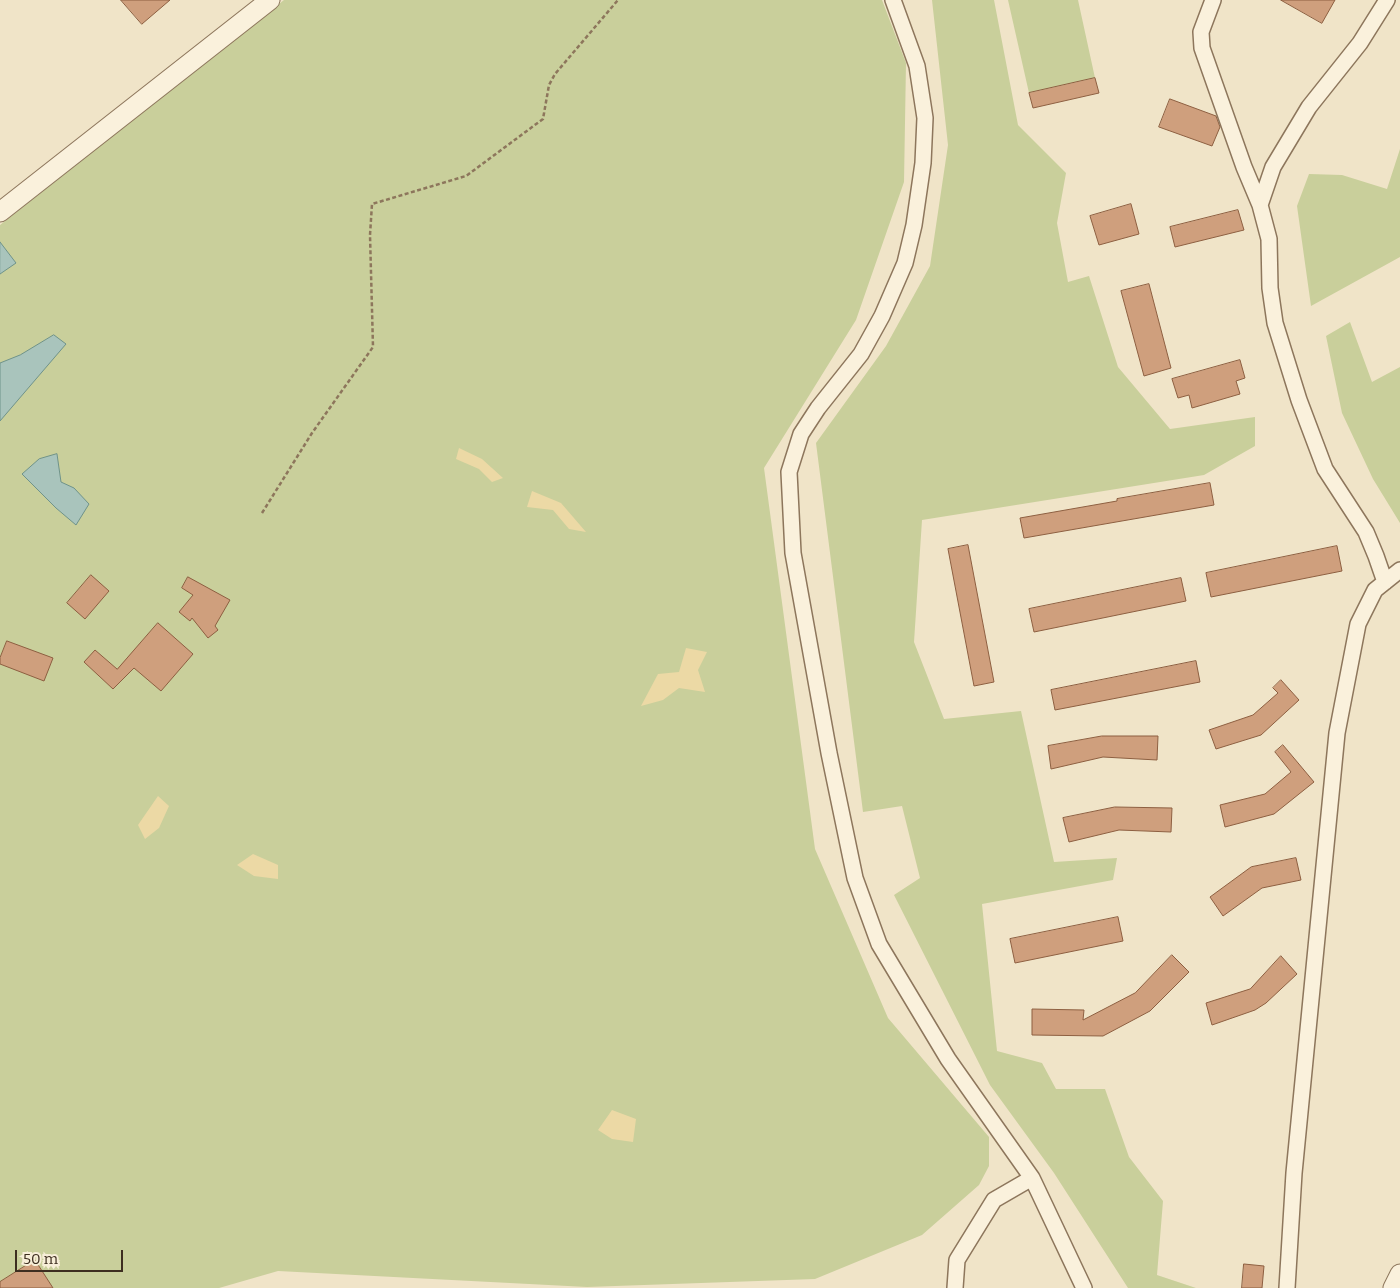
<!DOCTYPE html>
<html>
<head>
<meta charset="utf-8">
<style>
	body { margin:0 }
	#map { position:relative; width:1400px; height:1288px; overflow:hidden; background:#f0e4c8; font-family:Bitter,serif }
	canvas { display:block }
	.scale { position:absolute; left:15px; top:1250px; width:108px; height:22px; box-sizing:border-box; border:2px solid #3d2e20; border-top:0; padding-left:6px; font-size:15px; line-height:18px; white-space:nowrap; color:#3d2e20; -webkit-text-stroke:4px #f7eed8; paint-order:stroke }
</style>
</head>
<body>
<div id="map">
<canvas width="1400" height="1288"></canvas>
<div class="scale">50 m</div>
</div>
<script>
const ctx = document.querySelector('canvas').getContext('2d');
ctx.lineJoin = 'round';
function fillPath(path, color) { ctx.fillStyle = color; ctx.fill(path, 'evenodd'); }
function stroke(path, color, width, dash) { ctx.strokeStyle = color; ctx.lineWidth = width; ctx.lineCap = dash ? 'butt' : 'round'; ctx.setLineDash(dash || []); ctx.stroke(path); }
const green = new Path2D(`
	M284 0H882L906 63 904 182 856 320 764 468 815 849 888 1018 989 1137V1166L979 1185 922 1235 815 1279 587 1287 278 1271 219 1288H0V225Z
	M932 0H994L1018 125 1066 173 1057 223 1068 282 1089 276 1118 367 1170 429 1255 417V446L1204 475 922 520 914 642 944 719 1021 711 1054 862 1117 858 1113 880 982 904 997 1051 1042 1063 1056 1089H1105L1129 1157 1163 1201 1157 1275 1196 1288H1128L1054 1173 990 1085 894 895 920 878 902 806 863 812 816 443 886 346 930 266 948 145Z
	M1008 0H1078L1095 78 1029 93Z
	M1400 149V257L1311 306 1297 206 1309 174 1342 175 1387 189Z
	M1350 322 1372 382 1400 367V523L1373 479 1342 413 1326 336Z`);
const sand = new Path2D(`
	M459 448 482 459 503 478 492 482 479 469 456 459Z
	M532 491 561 503 586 532 569 529 553 510 527 507Z
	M686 648 707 652 698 670 705 692 679 688 663 700 641 706 658 674 679 672Z
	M158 796 169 806 159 828 145 839 138 825Z
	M253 854 278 865V879L254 876 237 865Z
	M612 1110 636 1119 633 1142 612 1139 598 1130Z`);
const water = new Path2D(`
	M0 242 16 263 0 274Z
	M54 335 66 344 0 421V363L20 355Z
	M57 454 61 482 74 488 89 504 76 525 56 508 22 474 39 459Z`);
const building = new Path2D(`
	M121 0H170L142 24Z
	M1281 0H1335L1322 23Z
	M1095 78 1099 93 1033 108 1029 93Z
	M1170 99 1216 116 1220 127 1212 146 1159 127Z
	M1131 204 1139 234 1099 245 1090 216Z
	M1238 210 1244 230 1175 247 1170 227Z
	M1149 284 1171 368 1144 376 1121 291Z
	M1240 360 1245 378 1236 381 1240 394 1192 408 1189 395 1178 398 1172 379Z
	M1210 483 1214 505 1024 538 1020 518 1117 501V499Z
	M968 545 994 682 974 686 948 549Z
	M1337 546 1342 571 1211 597 1206 573Z
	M91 575 109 591 85 619 67 603Z
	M188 577 230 600 215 626 218 630 208 638 192 618 190 621 179 612 193 595 182 588Z
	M1181 578 1186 601 1034 632 1029 609Z
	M158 623 193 654 161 691 134 668 113 689 84 662 95 650 117 669Z
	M7 641 53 658 44 681 0 664V658Z
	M1196 661 1200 682 1055 710 1051 690Z
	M1281 680 1299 700 1261 735 1216 749 1209 730 1253 715 1278 693 1273 688Z
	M1102 736H1158L1157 760 1103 757 1051 769 1048 746Z
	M1283 745 1314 782 1274 814 1225 827 1220 805 1265 794 1291 772 1275 752Z
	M1115 807 1172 808 1171 832 1119 830 1069 842 1063 818Z
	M1296 858 1301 880 1262 888 1223 916 1210 897 1251 867Z
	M1118 917 1123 941 1015 963 1010 939Z
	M1172 955 1189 972 1150 1011 1103 1036 1032 1035V1009L1084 1010 1083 1020 1135 993Z
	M1281 956 1297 974 1266 1003 1255 1010 1212 1025 1206 1003 1250 989Z
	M35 1260 53 1288H0V1282Z
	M1244 1264 1264 1266 1262 1288H1242Z`);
const path = new Path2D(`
	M262 513 312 433 373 347 370 235 372 204 466 176 543 119 549 85 555 74 618 0`);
const minor = new Path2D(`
	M893 0 917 66 925 118 923 163 914 225 905 263 882 316 861 354 818 408 801 434 789 472 793 553 829 753 855 878 879 944 948 1059 1032 1178 994 1200 957 1260 955 1288
	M1213 0 1201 32 1202 48 1244 167 1260 205
	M1385 582 1376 556 1366 532 1325 469 1299 400 1275 323 1270 288 1269 239 1260 205 1273 167 1309 107 1360 43 1387 0
	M1032 1178 1084 1288
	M1287 1288 1294 1173 1337 733 1358 624 1375 590 1400 570`);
const tertiary = new Path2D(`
	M0 212 270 0
	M1393 1288 1400 1274`);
fillPath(green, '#c9cf9b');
fillPath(sand, '#ecd9a5');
fillPath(water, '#a9c4bc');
stroke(water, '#6f938a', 1);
fillPath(building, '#cf9f7d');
stroke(building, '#8d5f41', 1);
stroke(minor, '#8d765c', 18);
stroke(tertiary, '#8d765c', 21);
stroke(path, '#8d765c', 2.5, [4, 2.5]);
stroke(minor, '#faf1dc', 15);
stroke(tertiary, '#faf1dc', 19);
</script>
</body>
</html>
